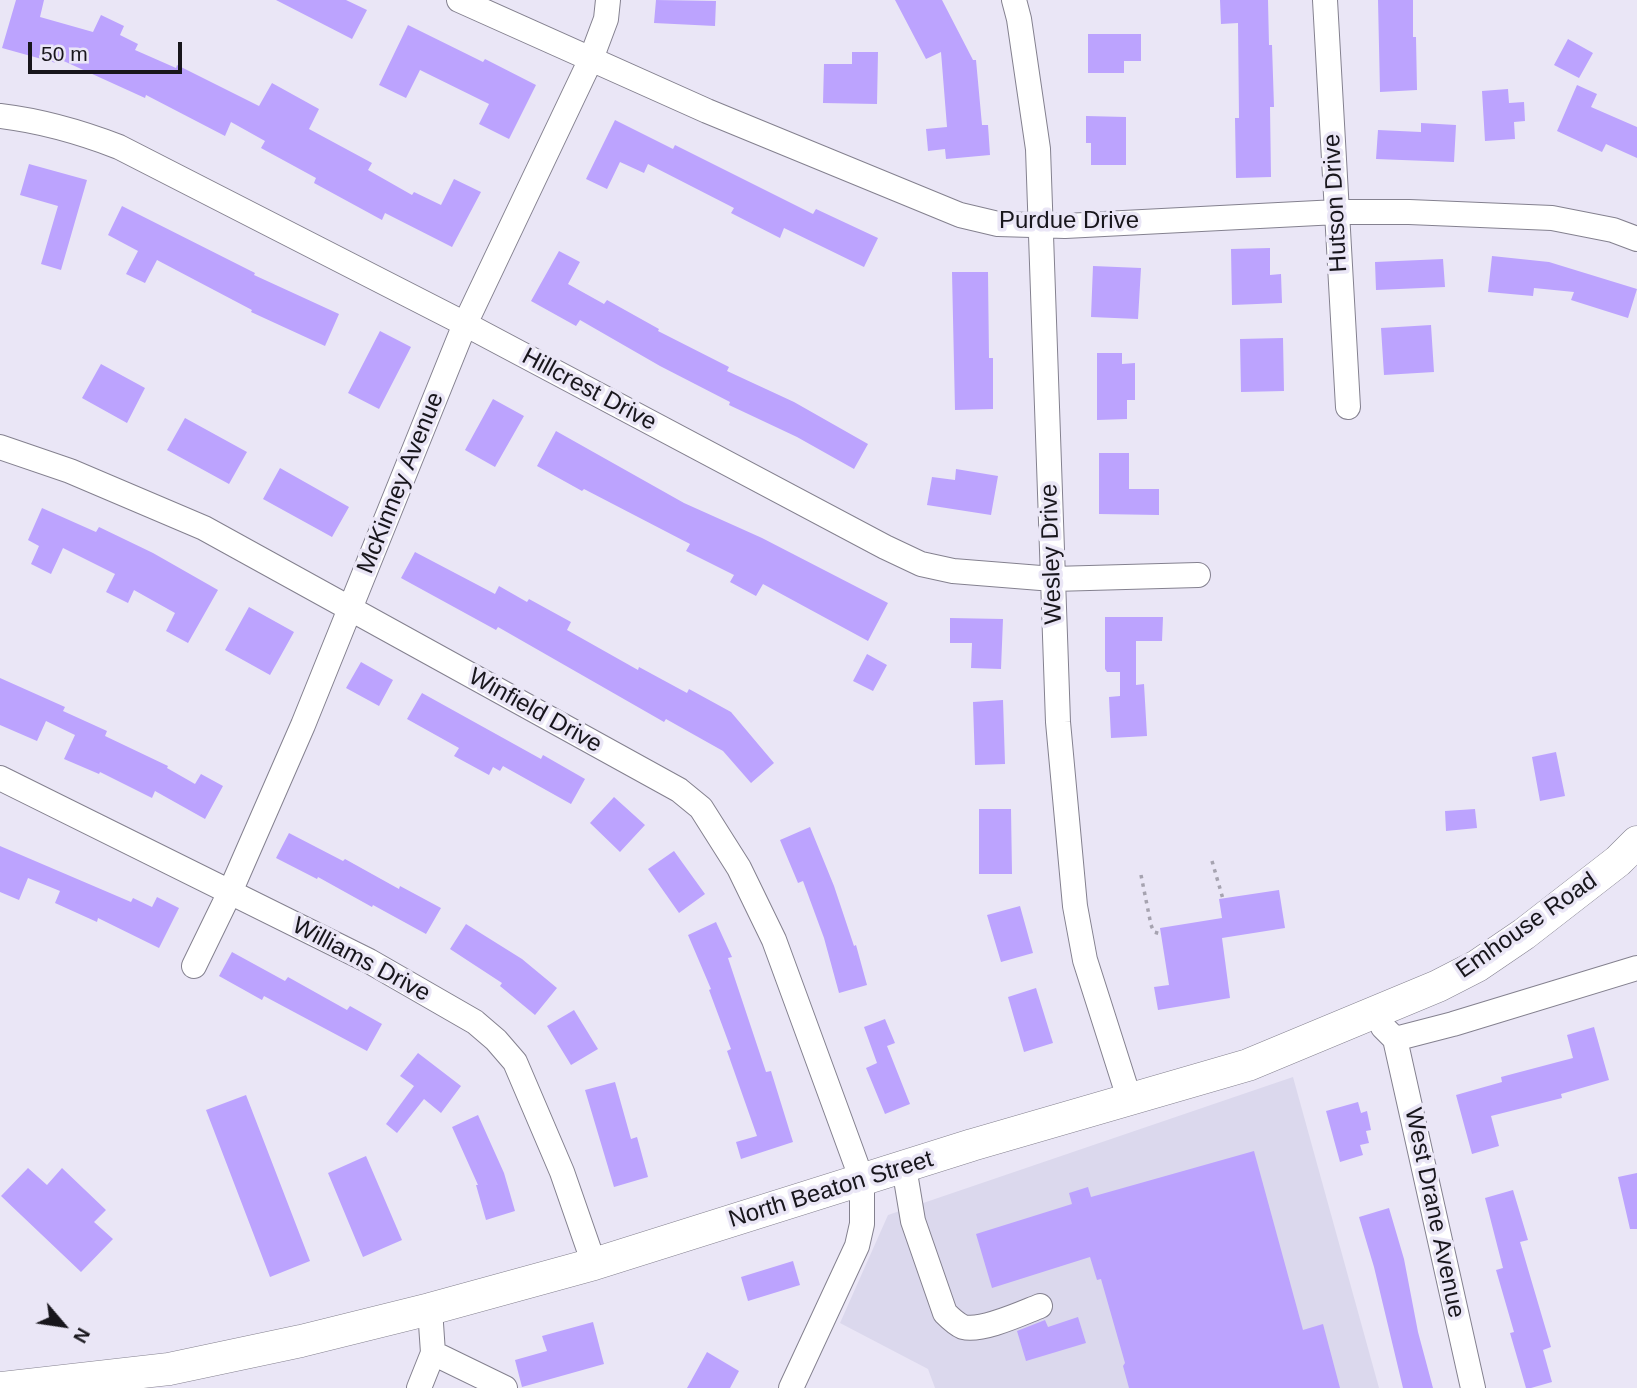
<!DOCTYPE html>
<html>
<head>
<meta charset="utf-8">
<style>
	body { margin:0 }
	#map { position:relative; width:1637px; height:1388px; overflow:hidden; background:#eae6f6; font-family:Helvetica,sans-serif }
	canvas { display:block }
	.north { position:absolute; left:28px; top:1290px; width:70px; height:70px; -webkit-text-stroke:5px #eae6f6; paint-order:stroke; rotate:119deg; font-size:19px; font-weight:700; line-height:28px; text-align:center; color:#18161c }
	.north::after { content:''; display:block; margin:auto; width:24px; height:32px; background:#18161c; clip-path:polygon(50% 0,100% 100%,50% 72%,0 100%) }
	.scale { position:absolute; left:28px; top:42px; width:154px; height:32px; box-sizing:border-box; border:4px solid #18161c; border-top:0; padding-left:9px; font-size:21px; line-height:24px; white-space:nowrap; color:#18161c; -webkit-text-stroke:5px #eae6f6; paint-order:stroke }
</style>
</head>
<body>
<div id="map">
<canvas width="1637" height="1388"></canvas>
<div class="north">N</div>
<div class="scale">50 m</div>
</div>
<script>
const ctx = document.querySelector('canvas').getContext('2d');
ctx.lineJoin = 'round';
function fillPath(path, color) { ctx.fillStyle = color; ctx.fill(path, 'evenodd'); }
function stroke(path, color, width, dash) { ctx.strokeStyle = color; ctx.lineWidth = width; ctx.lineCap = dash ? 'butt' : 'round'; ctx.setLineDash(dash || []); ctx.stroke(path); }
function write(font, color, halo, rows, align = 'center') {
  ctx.font = font + ' Helvetica,sans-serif'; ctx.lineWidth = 7; ctx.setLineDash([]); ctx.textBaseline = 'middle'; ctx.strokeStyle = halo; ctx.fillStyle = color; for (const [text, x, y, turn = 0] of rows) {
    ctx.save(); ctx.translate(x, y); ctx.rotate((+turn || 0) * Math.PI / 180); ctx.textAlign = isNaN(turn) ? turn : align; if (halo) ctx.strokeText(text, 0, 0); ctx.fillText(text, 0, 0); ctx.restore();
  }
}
const education = new Path2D(`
	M1293 1077 1379 1388H935L928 1369 840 1323 888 1215Z`);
const building = new Path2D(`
	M16 0H44L40 17 93 32 101 15 124 26 120 35 138 44 135 50 176 68 177 65 259 106 272 83 319 109 309 129 372 163 368 170 412 195 414 192 441 205 454 179 481 192 452 247 385 213 382 220 314 183 316 178 261 148 265 141 231 122 225 136 146 95 145 98 57 58 56 63 2 48Z
	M276 0H346L367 10 352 39Z
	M656 0 716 1 715 26 654 23Z
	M895 0H942L973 60H976L982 125H988L990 155 946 159 945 149 928 151 926 129 947 127 941 52 926 59Z
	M1220 0H1268L1269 45H1272L1274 107H1270L1271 177 1236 178 1235 118H1239L1238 23 1221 24Z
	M1378 0H1413V37H1416L1417 90 1380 92Z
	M408 25 483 62 485 59 536 85 509 139 479 124 489 104 420 70 406 98 379 85Z
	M1088 34H1141V61H1124V73H1088Z
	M1568 39 1593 53 1579 78 1554 65Z
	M852 52H878L877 104 823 103 824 64H852Z
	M1577 85 1597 94 1591 107 1637 127V158L1606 144 1602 152 1557 131Z
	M1508 89 1509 103 1524 102 1525 121 1514 122 1515 139 1485 141 1482 91Z
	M1086 116 1126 117V165H1091V143H1086Z
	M615 120 673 149 675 145 813 214 816 209 878 238 864 267 784 228 780 238 731 213 734 208 648 164 644 173 620 162 607 189 586 179Z
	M1421 123 1456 125 1454 162 1376 159 1378 130 1421 132Z
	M29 164 87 180 61 270 41 264 58 206 20 195Z
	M122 206 255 273 254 275 339 314 325 346 251 312 252 310 157 260 145 283 126 274 138 251 108 235Z
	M1270 248V275L1281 274 1282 303 1232 305 1231 249Z
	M559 251 580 262 568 284 604 304 607 300 659 329 658 331 729 367 727 371 794 402 868 444 854 469 797 437 729 405 730 402 660 366 580 320 576 326 531 301Z
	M1492 256 1549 262 1637 289 1628 318 1571 300 1574 292 1534 288 1533 296 1488 292Z
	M1443 259 1445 287 1376 290 1375 262Z
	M1093 266 1141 268 1138 319 1091 317Z
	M952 272H988L989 358H993V409L955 410Z
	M1431 325 1434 372 1384 375 1381 328Z
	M380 331 411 347 379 409 348 393Z
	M1283 338 1284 391 1241 392 1240 339Z
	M1097 353H1122V364L1135 363V400H1127V419L1097 420Z
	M101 364 145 388 127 423 82 398Z
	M493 399 524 416 495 467 465 450Z
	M185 418 247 452 229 484 167 450Z
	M556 431 684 503 762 538 888 603 868 641 763 584 756 596 730 582 734 575 686 551 690 544 584 489 582 491 537 466Z
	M1099 453H1129V489H1159V515L1099 514Z
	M280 468 349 507 332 537 263 499Z
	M956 469 998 476 991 515 927 505 932 477 955 480Z
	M42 508 96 532 99 527 153 553 218 590 188 643 166 631 175 613 134 590 128 603 106 592 115 574 63 548 51 574 31 564 39 546 28 540Z
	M415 552 495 594 499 586 527 602 529 599 571 622 567 630 638 670 639 667 687 693 689 689 731 712 774 763 751 783 723 751 666 719 664 722 498 627 496 630 401 578Z
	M249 607 294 632 270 675 225 650Z
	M1105 617H1163L1162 641H1136V685L1144 684 1147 736 1111 738 1109 697 1120 696V672H1107L1105 669Z
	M950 618 1003 619 1001 669 971 668 972 643H950Z
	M867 654 887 665 873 691 853 681Z
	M361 662 393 680 379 706 346 688Z
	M0 678 65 707 63 711 107 731 105 736 168 766 167 768 195 784 201 774 223 786 205 819 155 791 152 798 100 772 99 774 64 759 75 735 46 721 37 741 0 725Z
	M422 693 541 759 543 755 585 779 571 804 503 766 500 771 493 767 489 775 454 756 459 748 407 719Z
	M1003 700 1005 764 975 765 973 702Z
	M1556 752 1565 796 1540 801 1532 757Z
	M614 797 645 825 620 852 590 823Z
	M979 809H1011L1012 874H979Z
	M1475 809 1477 828 1446 831 1445 811Z
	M810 827 834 886 854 946 856 945 867 985 839 993 824 938 803 881 798 883 780 840Z
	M289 833 343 861 345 859 399 889 400 886 441 908 426 934 373 905 372 907 318 877 317 879 276 858Z
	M0 846 131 902 133 898 152 907 157 897 179 908 159 948 98 918 97 922 55 903 60 891 28 878 19 900 0 892Z
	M674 851 705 894 679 913 648 869Z
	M1279 890 1285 928 1222 938 1230 998 1158 1010 1154 987 1169 985 1160 928 1222 918 1219 899Z
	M1020 906 1033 953 1001 962 987 915Z
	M716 922 732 957 728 958 766 1072 771 1071 793 1142 741 1159 736 1142 757 1136 727 1051 731 1049 709 990 711 989 688 935Z
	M466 924 522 959 557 988 535 1015 500 986 502 983 450 949Z
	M232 952 285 981 288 977 347 1010 350 1006 382 1024 367 1051 264 996 262 1000 219 976Z
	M1036 988 1053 1043 1024 1052 1008 997Z
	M574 1010 598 1049 571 1065 547 1026Z
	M885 1019 895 1043 887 1046 910 1104 885 1114 866 1068 877 1063 864 1027Z
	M1594 1027 1609 1080 1561 1094 1562 1098 1491 1116 1499 1146 1472 1154 1456 1095 1502 1082 1501 1077 1573 1058 1567 1035Z
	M418 1053 461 1086 441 1113 424 1099 397 1133 386 1124 414 1086 400 1076Z
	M615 1082 631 1139 637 1137 648 1177 614 1187 585 1090Z
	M246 1095 310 1261 270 1277 206 1110Z
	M1358 1102 1361 1113 1367 1111 1371 1130 1366 1131 1369 1143 1360 1145 1363 1155 1340 1162 1326 1111Z
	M478 1115 504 1173 515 1211 486 1220 476 1185H478L452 1127Z
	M1254 1151 1303 1330 1323 1324 1340 1388H1129L1123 1366 1125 1363 1101 1279 1097 1280 1090 1257 992 1288 976 1234 1072 1204 1069 1193 1088 1187 1091 1197Z
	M366 1156 402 1240 363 1257 328 1173Z
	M28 1168 47 1185 62 1168 106 1210 94 1222 113 1239 81 1272 1 1196Z
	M1637 1173V1229H1630L1618 1177Z
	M1513 1190 1528 1240 1520 1242 1551 1347 1543 1350 1552 1382 1531 1388H1526L1510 1333 1514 1332 1496 1270 1503 1268 1485 1198Z
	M1389 1208 1404 1259 1418 1332 1433 1388H1403L1374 1267 1359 1217Z
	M793 1261 800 1285 748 1301 741 1277Z
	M1078 1317 1086 1343 1026 1361 1017 1331 1045 1320 1048 1327Z
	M593 1322 604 1364 522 1387 515 1360 547 1351 542 1336Z
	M707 1352 739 1371 730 1388H687Z`);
const path = new Path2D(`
	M1212 861 1223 899
	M1141 875 1151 925 1154 932 1161 934`);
const minor = new Path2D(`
	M459 0 707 111 960 215 998 224 1065 226 1337 212H1409L1552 218 1613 230 1637 239
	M1014 0 1019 19 1038 149 1058 722 1075 906 1085 960 1130 1101
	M1325 0 1348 407
	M0 116C42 121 80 132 119 147L465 324 885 547 921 564 953 571 1053 579 1198 575
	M0 447 70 471 204 528 679 790 701 808 739 868 774 940 862 1180V1224L857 1246 791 1388
	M0 778 369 961 475 1022 496 1040 515 1062 562 1172 594 1264
	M194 966 230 892 303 725 465 324 591 59 606 19 608 0
	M1383 1027 1395 1039 1453 1024 1637 968
	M1395 1039 1473 1388
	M904 1167 913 1221 945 1313C951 1319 956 1324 963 1327 982 1332 1022 1313 1040 1306
	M433 1353 505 1388
	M419 1388 433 1353 430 1309`);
const major = new Path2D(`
	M2 1388 169 1369 301 1341 430 1309 594 1264 972 1145 1248 1065 1438 986 1477 966 1524 934 1618 861 1637 842`);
const streetNames = [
	["Hutson Drive",1336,203,-93],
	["Purdue Drive",1069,221],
	["Hillcrest Drive",589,390,28],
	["McKinney Avenue",401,483,-68],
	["Wesley Drive",1052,554,-92],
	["Winfield Drive",535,711,29],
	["Emhouse Road",1527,926,-35],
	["Williams Drive",361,960,28],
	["North Beaton Street",831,1190,-17],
	["West Drane Avenue",1434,1213,78]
];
fillPath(education, '#dbd8ed');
fillPath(building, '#bca3fe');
stroke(minor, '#84818f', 26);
stroke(major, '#84818f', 33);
stroke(path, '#a6a3b0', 3.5, [3.5, 5]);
stroke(minor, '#fff', 24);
stroke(major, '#fff', 32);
write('24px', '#18161c', '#eae6f6', streetNames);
</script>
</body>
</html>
